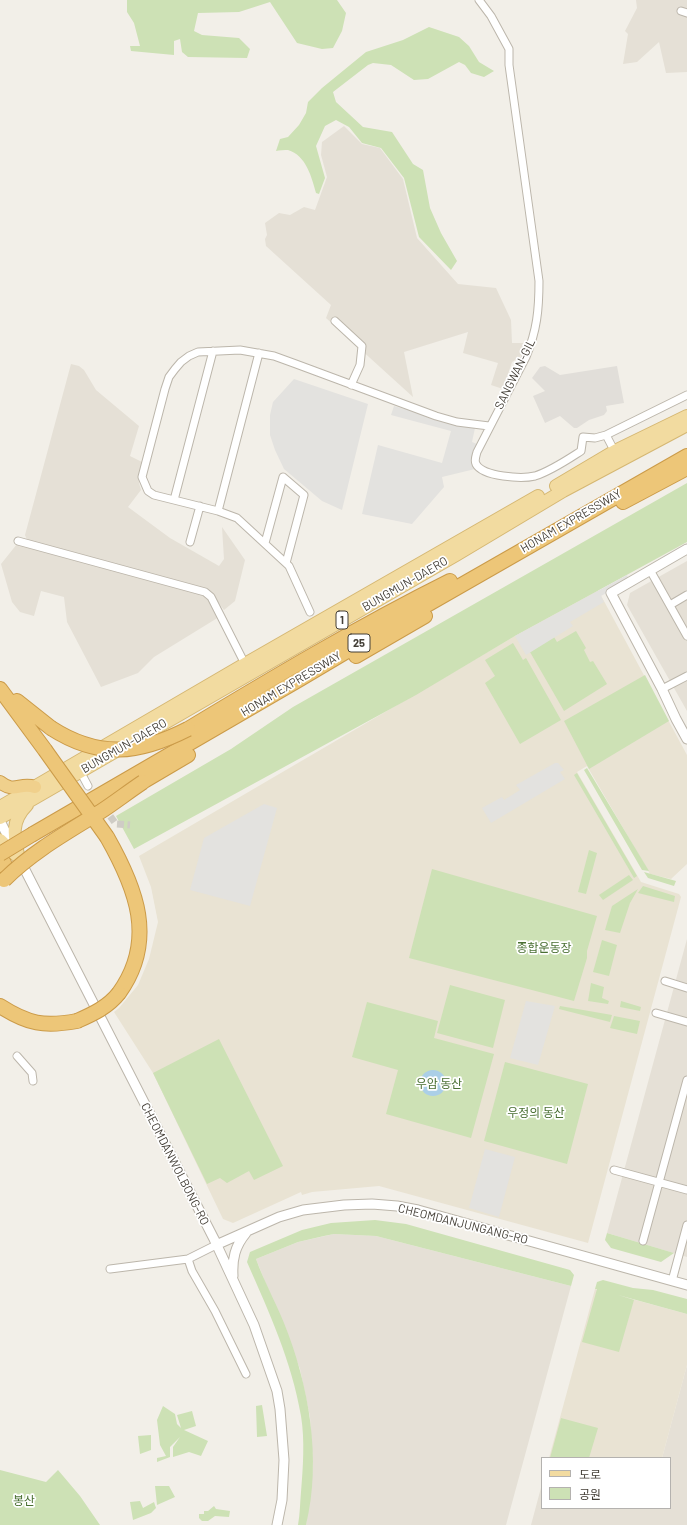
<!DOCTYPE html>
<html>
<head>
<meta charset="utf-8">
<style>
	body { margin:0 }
	#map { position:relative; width:687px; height:1525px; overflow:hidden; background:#f2efe8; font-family:Barlow,"Noto Sans KR",sans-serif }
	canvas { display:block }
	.legend { position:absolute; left:541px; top:1457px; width:130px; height:52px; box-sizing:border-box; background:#fff; border:1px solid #b4b2af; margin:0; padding:5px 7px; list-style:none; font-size:12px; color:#443f37 }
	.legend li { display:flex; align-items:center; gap:8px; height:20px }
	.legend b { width:20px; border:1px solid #b4b2af }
</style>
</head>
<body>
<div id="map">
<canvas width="687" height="1525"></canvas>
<ul class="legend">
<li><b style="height:5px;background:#f2dba0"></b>도로</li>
<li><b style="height:11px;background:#cde1b5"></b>공원</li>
</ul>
</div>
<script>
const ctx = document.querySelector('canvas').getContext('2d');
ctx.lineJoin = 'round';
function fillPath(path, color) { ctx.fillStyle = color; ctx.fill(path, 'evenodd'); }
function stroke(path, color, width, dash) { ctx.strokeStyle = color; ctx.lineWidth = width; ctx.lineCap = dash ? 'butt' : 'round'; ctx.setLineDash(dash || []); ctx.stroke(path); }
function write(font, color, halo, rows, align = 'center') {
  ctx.font = font + ' Barlow,"Noto Sans KR",sans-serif'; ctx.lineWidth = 3.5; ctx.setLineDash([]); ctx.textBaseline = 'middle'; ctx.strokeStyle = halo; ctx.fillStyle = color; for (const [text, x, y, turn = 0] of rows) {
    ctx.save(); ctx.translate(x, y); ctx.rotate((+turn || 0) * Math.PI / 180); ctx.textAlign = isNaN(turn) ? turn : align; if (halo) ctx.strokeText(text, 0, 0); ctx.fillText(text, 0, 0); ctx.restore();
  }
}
const residential = new Path2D(`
	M636 0H687V72L666 73 659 42 637 62 623 64 628 34 625 31 637 8Z
	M344 126 362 144 380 148 403 179 417 238 458 284 496 288 511 320 512 343H526L520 357 512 362 503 389 491 385 498 363 463 353 468 332 404 352 413 397 326 318 331 305 266 246 265 239 267 235 265 223 279 213 290 215 304 207 315 210 327 177 321 155 322 142Z
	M71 364 79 366 84 370 96 390 139 426 130 456 142 462 139 475V483L141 490 128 507 170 538 219 566 224 559 222 527 245 560 235 601 224 610 208 589 28 542 25 535Z
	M17 544 206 594 219 617 154 657 138 673 101 687 67 622 64 597 41 591 34 616 20 612 12 602 1 564Z
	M687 561V711L627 605 630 593Z
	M687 939V1257L607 1233Z
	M334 1234 376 1236 571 1286 506 1525H306L313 1467 310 1417 300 1369 256 1259 298 1242Z
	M687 1365V1525H531L542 1484V1508H670V1458H662Z`);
const industrial = new Path2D(`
	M545 366 560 375 617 366 624 403 606 406 607 411 604 415 589 420 577 428H574L560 416 545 423 533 396 545 391 532 378 540 367Z`);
const education = new Path2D(`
	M598 590 687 755V864L671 879 650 874 587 766 577 772 641 882 679 894 681 897 588 1243 379 1186 312 1192 302 1195 301 1192 233 1223 223 1219 153 1073 114 1012 119 1008 138 985 149 959 158 922 151 887 139 856 515 636Z
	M595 1289 687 1314V1365L662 1458H549Z`);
const green = new Path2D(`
	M127 0H337L346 13 342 31 333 48 322 49 297 43 270 2 239 12 198 13 194 31 202 35 239 38 250 49 247 58 188 57 182 52 180 39 174 41V55L131 51 130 46H140L134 23 127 12Z
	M429 27 459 37 469 46 479 62 494 71 484 77 471 73 465 65 459 62 428 79 414 80 391 65 373 63 368 65 333 92 336 102 363 127 392 132 413 164 423 170 430 208 441 233 457 261 451 270 419 237 404 178 381 148 362 143 349 127 336 120 325 126 316 146 325 178 319 194 316 193C312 178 306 155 288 150 285 150 279 150 276 151L280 139 288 137 299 125 306 113 308 102 322 88 366 52 403 40Z
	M687 483V542L515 636 416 695 134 849 116 816 231 749 293 707Z
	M576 631 586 648 584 650 590 662 593 661 607 684 564 711 530 652 554 637 557 642Z
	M513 643 523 660 526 658 561 720 520 744 485 683 495 676 485 660Z
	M645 675 669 721 589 769 564 721Z
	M587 768 649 871 642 870 584 770Z
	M577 773 637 876 634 878 574 775Z
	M589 850 597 853 586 894 578 892Z
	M432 869 597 916 587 951V958L574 1001 409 958Z
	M644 872 676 881 674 886 648 878Z
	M629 875 633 880 603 900 599 895Z
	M643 886 675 896 674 902 638 893Z
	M638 889 630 903 620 933 605 930 612 906Z
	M602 940 617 945 609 976 593 972Z
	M591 983 604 987 602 998 609 1001 608 1004 588 1001Z
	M450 985 505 1000 493 1048 437 1033Z
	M621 1001 641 1007 640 1011 620 1007Z
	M367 1002 438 1021 434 1038 494 1054 471 1138 386 1114 398 1070 352 1057Z
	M560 1006 612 1015 610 1022 559 1009Z
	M614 1016 640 1021 637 1034 610 1028Z
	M219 1039 283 1166 254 1180 249 1171 227 1183 220 1178 207 1184 153 1073Z
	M505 1062 588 1084 567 1164 484 1141Z
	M375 1220 406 1224 570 1270 574 1275 571 1286 376 1236 334 1234 324 1236 298 1242 256 1259C264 1281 275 1301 284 1323 309 1385 322 1459 306 1525H298C300 1514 300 1503 301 1492 303 1468 305 1440 301 1416 292 1362 269 1312 247 1262L250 1252 302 1230 331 1223Z
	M607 1233 674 1253 661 1262 611 1248 605 1240Z
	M603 1280 633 1288 653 1290 687 1299V1314L618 1295 634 1300 619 1352 582 1342 597 1289H595L597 1282Z
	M262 1405 267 1436 257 1437 256 1406Z
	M163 1406 175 1414 177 1424 181 1428 177 1415 192 1411 196 1426 184 1430 208 1441 201 1456 189 1452 173 1457V1447L180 1437 170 1447V1457L157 1462V1458L166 1456 160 1445 157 1420Z
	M561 1418 598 1428 589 1458H550Z
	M151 1435V1450L140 1454 138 1436Z
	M0 1470 46 1482 58 1470 80 1496 100 1525H0Z
	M155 1486H169L175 1497 157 1505Z
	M140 1501 143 1508 154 1502 156 1508 151 1513 133 1520 130 1502Z
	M214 1506 216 1509 230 1511 229 1517 215 1516 208 1521H202L199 1518V1514H204V1511H208Z`);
const parking = new Path2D(`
	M294 379 368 404 342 510 322 501 284 469 275 450 270 435V415L273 402Z
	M394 406 475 428 472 442 477 444 472 458 475 469 442 477 444 487 412 524 362 514 378 445 442 463 451 431 391 415Z
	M627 575 629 580 601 596 604 602 570 622 573 626 526 655 515 636Z
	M555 763H558L564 770 560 772 565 779 491 823 482 808 502 797 504 800 520 790 516 785Z
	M264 804 277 808 250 906 190 890 204 838Z
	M526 1001 555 1006 538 1065 510 1058Z
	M485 1149 515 1157 499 1217 469 1208Z`);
const water = new Path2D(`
	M420 1083a13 13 0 1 1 26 0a13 13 0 1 1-26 0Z`);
const minorTunnel = new Path2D(`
	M104 808 116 824 130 825`);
const minor = new Path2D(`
	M479 0 491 16 509 49V65L539 281C539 310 537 330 526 357L477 452C476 456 474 460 476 464 483 477 522 479 535 476 551 471 567 460 581 451L583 437 595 438 606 435 687 395
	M681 11 687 13
	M335 321 362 346 360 365 351 385
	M606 435 616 454
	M174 500 213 351
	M218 511 259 353
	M18 541 205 592 211 597 245 664
	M190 542 200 506
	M265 543 283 477 304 495 286 563
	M650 570 687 636
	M670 605 687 595
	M310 612 289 566 237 518 218 511 154 495 148 491 142 477 165 389 169 377 175 369 181 362 189 356 198 352 240 350 274 356 296 364 436 416 457 422 489 426
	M662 689 687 676
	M80 771 88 786
	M665 981 687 988
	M656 1013 687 1022
	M17 1056 32 1073 33 1081
	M614 1170 687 1190
	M643 1241 687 1080
	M188 1259 192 1271 215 1311 246 1374
	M110 1269 188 1259 216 1245
	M672 1281 687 1225`);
const tertiary = new Path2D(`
	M687 549 611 593 662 689 676 719 687 739
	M0 821 214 1239 254 1325 277 1391 280 1409 284 1460 282 1500 277 1525
	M216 1245 279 1217 303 1210 344 1205 372 1204 397 1206 418 1210 687 1285
	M233 1276C232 1259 235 1246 246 1233`);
const primary = new Path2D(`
	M556 486 615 451 687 416
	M0 807 245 664 538 496
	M0 818 456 555 563 491 687 425
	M0 840 16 855
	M19 859C14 837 10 822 27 805`);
const trunk = new Path2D(`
	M0 782C15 794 19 782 35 787`);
const motorway = new Path2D(`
	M623 502 687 468
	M356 656 425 616
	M0 689 45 750
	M17 701 51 728
	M188 729C274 677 360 626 450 581
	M132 788 188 755
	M33 834 300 679 369 638 687 456
	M107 837C136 888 157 940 119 993
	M0 865 4 863
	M0 1006C28 1024 44 1027 77 1021`);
const motorwayBridge = new Path2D(`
	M51 728C99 759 139 754 188 729
	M45 750 107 837
	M0 854 33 834
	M4 880C32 852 66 833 100 812 114 803 128 792 143 782
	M77 1021C93 1014 108 1007 119 993`);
const shields = [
	[342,620,12],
	[359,643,22]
];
const shieldNames = [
	["1",342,620],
	["25",359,643]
];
const streetNames = [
	["SANGWAN-GIL",515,374,-64],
	["HONAM EXPRESSWAY",571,521,-30],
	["BUNGMUN-DAERO",405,584,-30],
	["HONAM EXPRESSWAY",291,684,-31],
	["BUNGMUN-DAERO",124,746,-30],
	["CHEOMDANWOLBONG-RO",175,1164,63],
	["CHEOMDANJUNGANG-RO",463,1224,14]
];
const parkNames = [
	["종합운동장",544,948],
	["우암 동산",439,1084],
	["우정의 동산",536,1113],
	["봉산",24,1501]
];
fillPath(residential, '#e5e0d6');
fillPath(industrial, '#e1ded9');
fillPath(education, '#e9e3d3');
fillPath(green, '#cde1b5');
fillPath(parking, '#e3e2df');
fillPath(water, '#abcfe7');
stroke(minorTunnel, '#cfccc5', 7, [7, 3.5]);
stroke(minor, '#bcb6ab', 9);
stroke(tertiary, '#bcb6ab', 11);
stroke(primary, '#d5b772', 14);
stroke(trunk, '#cb9b49', 14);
stroke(motorway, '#cb9b49', 16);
stroke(minor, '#fff', 7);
stroke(tertiary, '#fff', 9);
stroke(primary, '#f2dba0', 12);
stroke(trunk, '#f0d08c', 12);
stroke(motorway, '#edc678', 14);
stroke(motorwayBridge, '#cb9b49', 16, []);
stroke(motorwayBridge, '#edc678', 14);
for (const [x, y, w] of shields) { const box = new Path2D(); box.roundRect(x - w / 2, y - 9, w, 18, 3); ctx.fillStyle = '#fff'; ctx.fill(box); stroke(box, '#443f37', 1); }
write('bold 11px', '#443f37', null, shieldNames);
write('12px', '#443f37', '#fff', streetNames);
write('12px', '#496f32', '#fff', parkNames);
</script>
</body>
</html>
